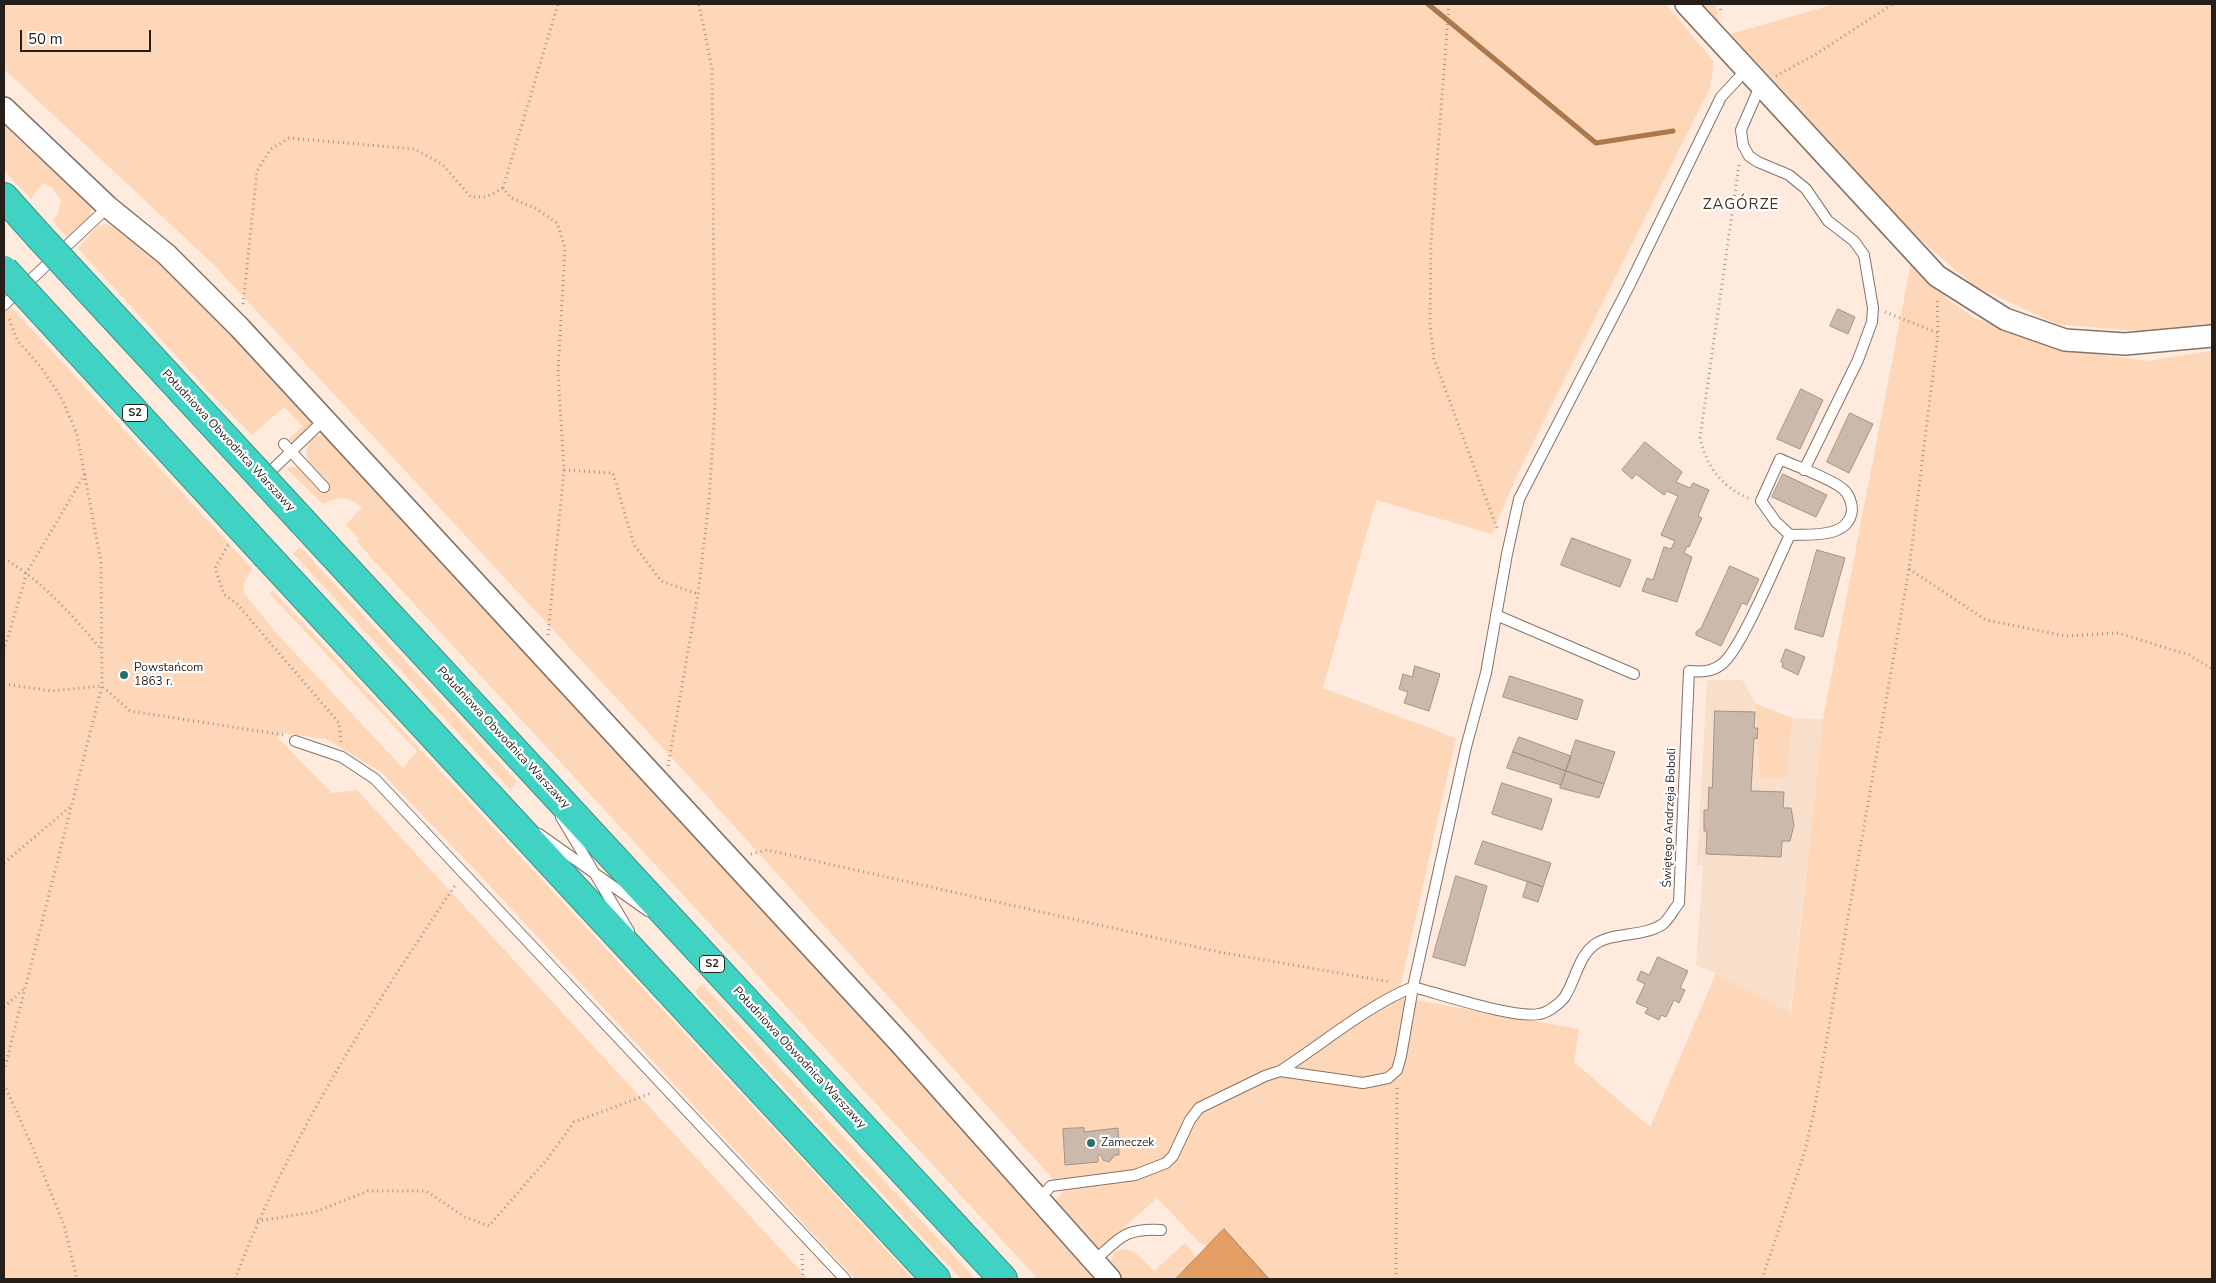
<!DOCTYPE html>
<html>
<head>
<meta charset="utf-8">
<style>
	body { margin:0 }
	#map { position:relative; width:2216px; height:1283px; overflow:hidden; background:#feebdd; font-family:"Nunito Sans",sans-serif }
	canvas { display:block }
	.frame { position:absolute; inset:0; border:5px solid #251e19; pointer-events:none }
	.scale { position:absolute; left:20px; top:30px; width:131px; height:22px; box-sizing:border-box; border:2px solid #251e19; border-top:0; padding-left:6px; font-size:15px; line-height:18px; white-space:nowrap; color:#251e19; -webkit-text-stroke:4px #fff; paint-order:stroke }
</style>
</head>
<body>
<div id="map">
<canvas width="2216" height="1283"></canvas>
<div class="frame"></div>
<div class="scale">50 m</div>
</div>
<script>
const ctx = document.querySelector('canvas').getContext('2d');
ctx.lineJoin = 'round';
function fillPath(path, color) { ctx.fillStyle = color; ctx.fill(path, 'evenodd'); }
function stroke(path, color, width, dash) { ctx.strokeStyle = color; ctx.lineWidth = width; ctx.lineCap = dash ? 'butt' : 'round'; ctx.setLineDash(dash || []); ctx.stroke(path); }
function write(font, color, halo, rows, align = 'center') {
  ctx.font = font + ' "Nunito Sans",sans-serif'; ctx.lineWidth = 4.5; ctx.setLineDash([]); ctx.textBaseline = 'middle'; ctx.strokeStyle = halo; ctx.fillStyle = color; for (const [text, x, y, turn = 0] of rows) {
    ctx.save(); ctx.translate(x, y); ctx.rotate((+turn || 0) * Math.PI / 180); ctx.textAlign = isNaN(turn) ? turn : align; if (halo) ctx.strokeText(text, 0, 0); ctx.fillText(text, 0, 0); ctx.restore();
  }
}
const built = new Path2D(`
	M1707 680H1742L1756 704 1792 718 1823 719 1790 1013 1716 973 1696 966 1703 866 1697 865Z`);
const green = new Path2D(`
	M4 4H1666L1714 62 1710 88 1517 475 1492 534 1376 500 1323 688 1456 738 1398 997 1579 1029 1574 1062 1650 1127 1716 973 1791 1013 1823 719 1911 263 1949 300 1973 317 2046 346 2146 361 2212 351V1279H1269L1224 1229 1208 1246 1201 1244 1157 1198 1102 1247 1096 1248 1052 1204 1064 1191 687 774 212 263 4 69Z
	M1696 4H1716L1721 31Z
	M1829 4H2212V325L2161 333 2056 324 1973 285 1900 222 1734 41 1731 34 1828 6Z
	M4 115 90 203C96 219 79 228 69 239L53 221 58 213 61 201 52 187 42 183 31 199 4 170Z
	M105 224 118 228 138 244 235 333 312 419C312 430 301 440 291 441L288 440 303 426 284 407 252 435 211 394 78 248 98 226Z
	M12 308 252 569 243 585 244 593 278 635 403 768 417 751 270 594 273 591 913 1279H855L480 875 380 771 326 739 281 733 278 738 332 793 357 790 808 1279H4V312Z
	M324 434 953 1113 1098 1279H1038L356 541 359 538 346 525 362 507C348 495 338 496 323 504L286 468C294 466 301 469 310 466 303 452 307 437 324 434Z
	M300 547 517 782 510 789 293 553Z
	M1756 704 1792 718 1787 778H1760Z
	M702 984 975 1279H961L695 992Z
	M1185 1243 1192 1251 1195 1259 1176 1279H1115L1109 1268 1113 1254C1130 1240 1142 1260 1154 1271Z`);
const water = new Path2D(`
	M1224 1229 1269 1279H1176Z`);
const stream = new Path2D(`
	M1428 4 1596 143 1673 131`);
const building = new Path2D(`
	M1838 309 1855 317 1848 334 1830 326Z
	M1801 389 1823 400 1800 449 1777 439Z
	M1850 413 1873 424 1849 473 1827 462Z
	M1645 442 1682 472 1676 482 1690 488 1693 483 1709 490 1698 516 1702 518 1689 547 1687 546 1684 553 1692 557 1677 602 1642 591 1647 578 1653 580 1664 547 1671 549 1675 541 1661 535 1678 496 1667 491 1664 495 1636 474 1632 479 1622 470Z
	M1783 474 1827 495 1816 517 1772 497Z
	M1572 538 1631 560 1620 587 1561 565Z
	M1817 550 1845 558 1823 637 1795 629Z
	M1730 566 1759 579 1747 605 1742 603 1721 646 1696 635V632L1701 628Z
	M1786 649 1805 657 1798 675 1782 667 1783 663 1781 662Z
	M1415 666 1440 674 1429 711 1404 703 1408 692 1399 689 1403 674 1412 677Z
	M1510 676 1583 700 1577 720 1503 697Z
	M1715 711 1755 712 1754 728H1758L1757 739 1754 738 1751 791 1784 792 1783 808H1791L1794 825 1790 841H1782L1781 857 1706 854 1707 831H1704V810H1708L1709 787 1712 788Z
	M1519 737 1571 756 1566 771 1513 752Z
	M1576 740 1615 752 1604 784 1566 771Z
	M1513 752 1566 771 1561 785 1507 768Z
	M1566 771 1604 784 1599 798 1560 788Z
	M1502 783 1552 799 1542 830 1492 814Z
	M1483 841 1551 863 1543 887 1475 864Z
	M1456 876 1487 886 1465 966 1433 957Z
	M1528 881 1543 887 1538 902 1523 897Z
	M1658 957 1688 971 1680 988 1685 990 1679 1003 1674 1000 1666 1017 1661 1015 1659 1020 1645 1013 1648 1008 1636 1003 1645 984 1637 980 1641 971 1649 975Z
	M1084 1128V1132L1118 1128 1119 1155H1115L1109 1162 1103 1160 1101 1155H1098V1162L1065 1165 1063 1129Z`);
const path = new Path2D(`
	M1449 4 1431 242 1430 325 1434 359 1498 531
	M1720 4 1721 14
	M1776 76 1816 54 1893 4
	M1739 165 1700 438C1707 467 1721 486 1748 498
	M243 304 257 171 271 149 289 138 414 149 442 164 471 197H486L503 188
	M1885 312 1938 333
	M564 470 613 473 634 545 661 581 698 594
	M228 545 215 568 224 594 237 604 339 723 341 744
	M4 558C43 582 71 614 101 649
	M1909 569 1986 620 2066 636 2118 633 2189 655 2212 669
	M548 635 564 470 558 372 565 248 557 223 535 208 511 198 503 188 558 4
	M4 651 27 572 85 474
	M4 684 52 691 102 686 130 711 284 735
	M668 766 698 594 709 501 715 405 712 69 699 4
	M751 854 767 850 1219 952 1390 982
	M4 863 70 807
	M4 1007 25 988
	M4 1071 102 686 101 562 77 434 61 397 40 366 17 340 8 316
	M4 1084 32 1146 64 1225 77 1279
	M257 1221 315 1212 368 1191H426L465 1217 489 1226 548 1158 574 1122 652 1093
	M802 1254 803 1279
	M235 1279C289 1137 371 1010 456 884
	M1396 1279 1397 1088
	M1762 1279 1805 1151 1815 1106 1909 569 1938 333 1937 297`);
const lane = new Path2D(`
	M1761 84 1741 130 1743 145 1749 156 1758 162 1789 175 1806 189 1828 221 1854 241 1864 255 1873 308 1872 322 1858 360 1804 470
	M4 305 108 207
	M284 444 324 487
	M1780 459C1797 467 1830 478 1843 489 1849 494 1852 503 1852 510 1849 539 1810 534 1790 535L1776 522 1761 501Z
	M272 470 325 419
	M1496 615 1634 674
	M295 741 342 757 375 779 845 1279
	M561 817 629 931
	M539 834 648 911
	M1280 1071C1321 1045 1368 1005 1413 987L1466 747 1486 673 1507 554 1519 499 1629 286 1721 97 1747 69
	M1039 1199 1051 1186 1135 1175 1166 1163 1173 1156 1190 1120 1199 1108 1265 1076 1280 1071 1363 1083 1388 1078 1397 1070 1401 1056 1413 987C1440 994 1515 1019 1539 1014 1547 1013 1558 1005 1564 998 1575 982 1578 957 1594 945 1613 931 1642 938 1663 924 1669 919 1674 909 1679 903L1689 671C1702 672 1712 672 1722 664 1741 650 1777 561 1790 535
	M1094 1261C1120 1238 1124 1228 1161 1230`);
const street = new Path2D(`
	M1686 4 1937 276 2005 319 2065 340 2125 344 2212 336
	M4 108 108 207 166 254 240 328 899 1042 1110 1279`);
const highway = new Path2D(`
	M4 197 38 235
	M303 522 1003 1279
	M267 556 936 1279`);
const highwayBridge = new Path2D(`
	M38 235 303 522
	M4 270 267 556`);
const markers = [
	[124,675,5,"#297068"],
	[1091,1143,5,"#297068"]
];
const shields = [
	[135,413,25],
	[712,964,25]
];
const shieldNames = [
	["S2",135,413],
	["S2",712,964]
];
const streetNames = [
	["Południowa Obwodnica Warszawy",228,441,47],
	["Południowa Obwodnica Warszawy",503,738,47],
	["Świętego Andrzeja Boboli",1670,818,-88],
	["Południowa Obwodnica Warszawy",799,1058,47]
];
const poiNames = [
	["Powstańcom",134,668],
	["1863 r.",134,682],
	["Zameczek",1101,1143]
];
const quarterNames = [
	["ZAGÓRZE",1741,205]
];
fillPath(built, '#f8dfcb');
fillPath(green, '#fed6b8');
fillPath(water, '#e49d63');
stroke(water, '#ab774d', 1);
stroke(stream, '#ab774d', 5);
fillPath(building, '#cbb9ab');
stroke(building, '#a49285', 1);
stroke(lane, '#847367', 12);
stroke(street, '#847367', 24);
stroke(highway, '#379488', 30);
stroke(path, '#a19389', 3, [1, 4]);
stroke(lane, '#fff', 10);
stroke(street, '#fff', 21);
stroke(highway, '#40d3c3', 28);
stroke(highwayBridge, '#379488', 30, []);
stroke(highwayBridge, '#40d3c3', 28);
for (const [x, y, r, color] of markers) { const dot = new Path2D(); dot.arc(x, y, r, 0, 2 * Math.PI); ctx.fillStyle = color; ctx.fill(dot); stroke(dot, '#fff', 2); }
for (const [x, y, w] of shields) { const box = new Path2D(); box.roundRect(x - w / 2, y - 8.5, w, 17, 4); ctx.fillStyle = '#fff'; ctx.fill(box); stroke(box, '#251e19', 1); }
write('bold 11px', '#251e19', null, shieldNames);
write('12px', '#251e19', '#fff', streetNames);
write('12px', '#251e19', '#fff', poiNames, 'left');
ctx.letterSpacing = '1px';
write('15px', '#423429', '#fff', quarterNames);
ctx.letterSpacing = '0px';
</script>
</body>
</html>
